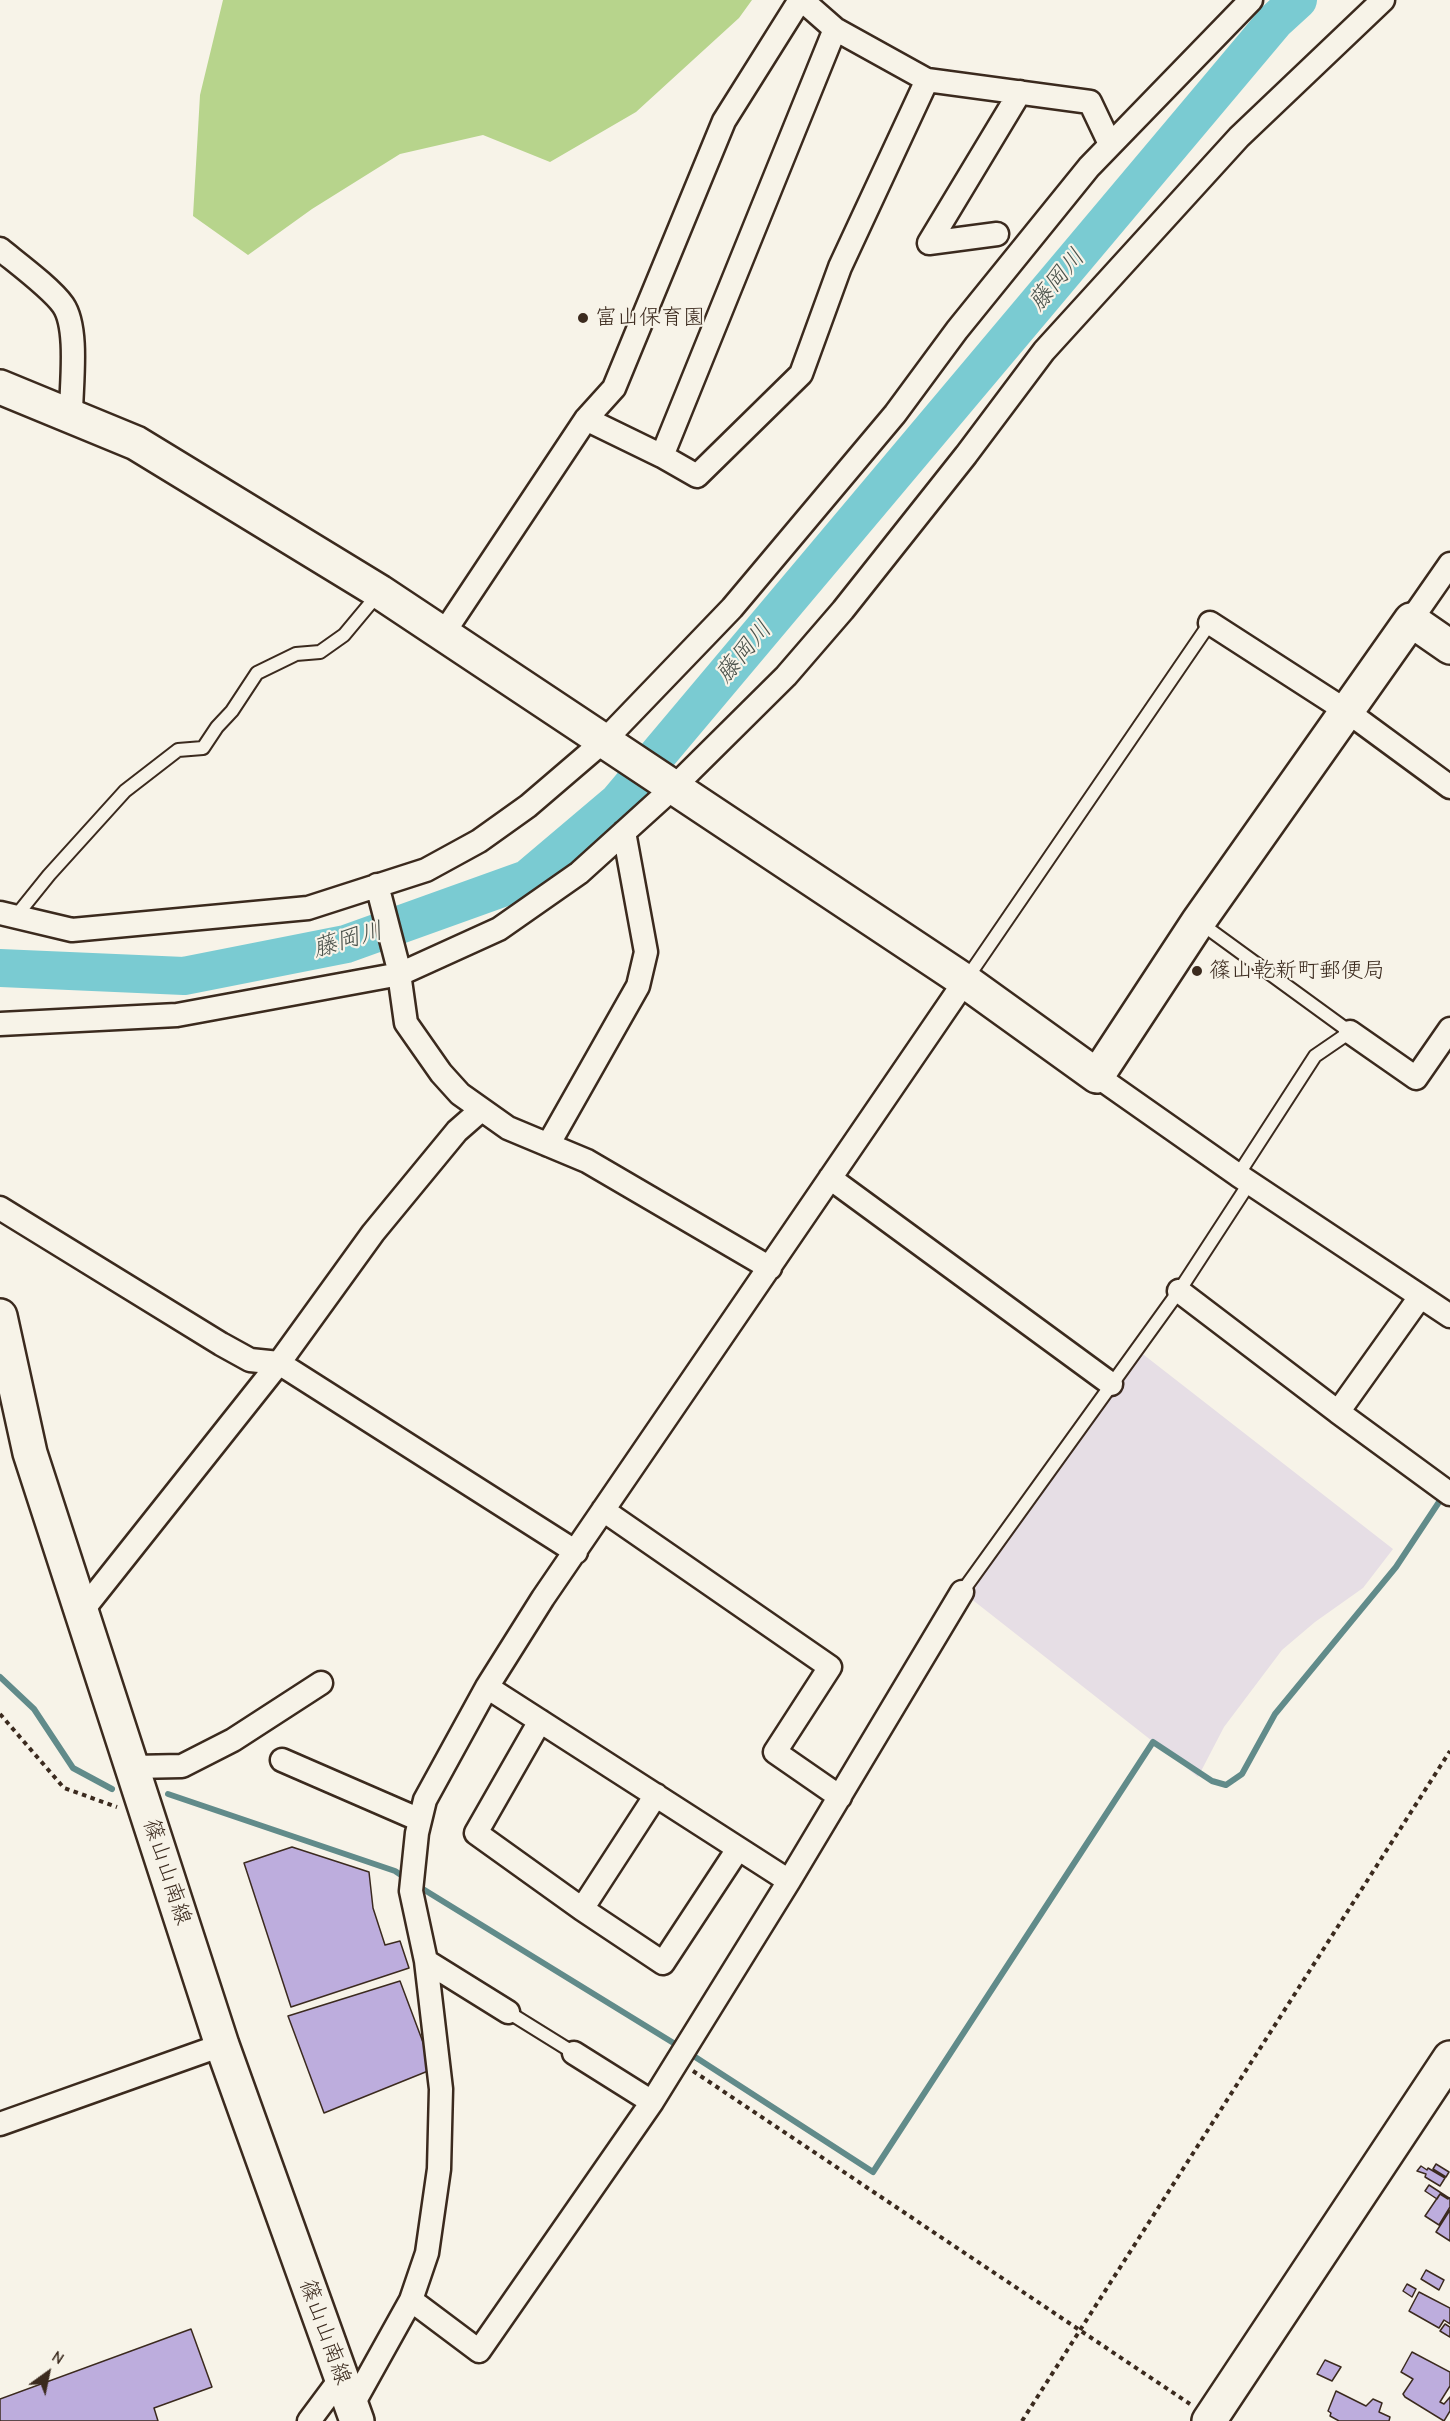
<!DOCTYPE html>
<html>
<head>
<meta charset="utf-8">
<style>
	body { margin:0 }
	#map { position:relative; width:1450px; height:2421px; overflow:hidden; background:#f7f3e8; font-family:"Comic Neue",sans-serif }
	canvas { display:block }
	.north { position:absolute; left:18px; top:2343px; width:60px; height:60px; -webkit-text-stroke:4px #f7f3e8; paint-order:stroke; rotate:33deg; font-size:16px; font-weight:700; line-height:24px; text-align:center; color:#3b2a1e }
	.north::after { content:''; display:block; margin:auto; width:21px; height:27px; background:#3b2a1e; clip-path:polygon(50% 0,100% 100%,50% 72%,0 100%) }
</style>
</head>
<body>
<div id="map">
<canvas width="1450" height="2421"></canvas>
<div class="north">N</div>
</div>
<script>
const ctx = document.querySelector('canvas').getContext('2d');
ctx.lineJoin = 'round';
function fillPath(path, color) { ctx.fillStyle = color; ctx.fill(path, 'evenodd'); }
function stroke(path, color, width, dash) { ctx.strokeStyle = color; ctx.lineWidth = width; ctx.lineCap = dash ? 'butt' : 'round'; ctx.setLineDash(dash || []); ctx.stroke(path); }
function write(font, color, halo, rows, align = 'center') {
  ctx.font = font + ' "Comic Neue","Klee One",sans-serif'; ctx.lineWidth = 4.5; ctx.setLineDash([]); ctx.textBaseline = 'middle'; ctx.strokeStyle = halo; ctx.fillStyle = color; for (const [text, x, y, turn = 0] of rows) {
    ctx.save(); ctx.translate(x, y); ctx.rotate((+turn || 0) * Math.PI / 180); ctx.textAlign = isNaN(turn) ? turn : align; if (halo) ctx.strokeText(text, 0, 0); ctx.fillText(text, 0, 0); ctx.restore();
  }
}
const built = new Path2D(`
	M1135 1348 1393 1549 1363 1588 1315 1622 1282 1650 1224 1727 1198 1777 965 1594Z`);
const green = new Path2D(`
	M223 0H752L739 18 636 112 550 162 483 135 400 154 312 209 248 255 193 216 200 95Z`);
const stream = new Path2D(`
	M0 1677 34 1709 73 1768 112 1789
	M168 1794 395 1871 407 1879
	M418 1886 680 2047
	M689 2053 873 2172 1153 1742 1212 1781 1226 1785 1242 1774 1275 1714 1396 1567 1443 1496`);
const river = new Path2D(`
	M0 968 184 976 346 944 527 879 618 802 1275 21 1298 0`);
const building = new Path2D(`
	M292 1847 369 1872 373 1908 385 1945 400 1941 409 1968 291 2007 244 1863Z
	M400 1981 433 2069 324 2113 288 2016Z
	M1436 2164 1449 2172 1446 2177 1433 2169Z
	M1421 2166 1427 2170 1428 2168 1445 2178 1440 2186 1425 2177 1426 2174 1417 2171Z
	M1429 2185 1449 2198 1448 2199 1440 2194 1437 2199 1425 2191Z
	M1440 2194 1450 2198V2207L1439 2225 1425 2216Z
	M1450 2210V2241L1436 2232Z
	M1426 2270 1444 2280 1439 2290 1421 2279Z
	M1407 2284 1416 2289 1412 2297 1403 2291Z
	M1419 2292 1450 2308V2324L1444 2320 1439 2328 1409 2311Z
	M1445 2324 1450 2327V2337L1440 2331Z
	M191 2329 212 2387 154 2408 158 2421H0V2399Z
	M1412 2352 1450 2372V2386L1440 2402 1444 2404 1450 2397V2411L1444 2421 1405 2397 1403 2394 1413 2379 1401 2372Z
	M1325 2360 1341 2367 1332 2381 1317 2374Z
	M1336 2391 1366 2406 1373 2399 1382 2403 1379 2412 1390 2417 1389 2421H1339L1330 2416 1331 2413 1328 2411Z`);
const path = new Path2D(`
	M0 1714 64 1788 117 1807
	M693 2071 1190 2404
	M1022 2421 1450 1751`);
const lane = new Path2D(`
	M16 916 49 875 125 791 178 750 203 748 217 727 232 711 257 673 296 654 320 652 344 635 379 593
	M1199 922 1350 1032 1315 1056 1238 1175
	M965 981 1210 623
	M962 1592 1179 1291 1250 1182
	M508 2012 574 2053`);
const street = new Path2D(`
	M802 0 835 29 927 80
	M997 234 929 243 1020 92
	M0 249C17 263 51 288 63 305 79 328 71 386 71 415
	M586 419 662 456 697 476 801 374 840 267 927 80 1090 102 1110 144
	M662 456 835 29
	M1411 620 1450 564
	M1210 623 1348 712 1450 787
	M443 634 586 419 614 388 724 121 800 0
	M377 885 398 966 406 1023 441 1073 460 1094 508 1128 587 1161 770 1268
	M0 913 72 930 308 908 426 870 479 841 528 806 605 740 732 608 895 414 957 330 1089 167 1251 0
	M0 1024 177 1015 400 974 499 929 579 873 674 787 786 676 843 610 966 455 1044 351 1239 137 1383 0
	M1350 1032 1416 1078 1450 1029
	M1097 1076 1238 1175 1450 1316
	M548 1145 638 986 646 952 624 832
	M830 1178 1111 1384
	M0 1208 221 1344 250 1360 279 1363 373 1233 457 1131 481 1110
	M1179 1291 1338 1412
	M1420 1297 1338 1412 1450 1494
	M603 1510 830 1667 775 1752 840 1797
	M82 1611 279 1363 576 1552
	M487 1687 789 1881
	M540 1721 476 1833 582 1909 663 1963 738 1849
	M282 1760 420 1820
	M133 1767 182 1766 233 1740 321 1683
	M582 1909 656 1795
	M426 1961 508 2012
	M574 2053 652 2102
	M0 2124 222 2045
	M411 2300 479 2351 652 2102 789 1881 962 1592
	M352 2406 411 2300 427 2253 439 2169 441 2089 426 1961 411 1891 417 1833 425 1800 487 1687 543 1598 965 981
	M309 2421 341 2378`);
const secondary = new Path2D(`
	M0 387 136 443 380 592 965 981 1097 1076 1198 922 1411 620 1450 647
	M1209 2421 1450 2058`);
const primary = new Path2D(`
	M0 1316 30 1453 222 2045 357 2421`);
const markers = [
	[583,318,6,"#3b2a1e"],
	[1197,971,6,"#3b2a1e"]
];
const poiNames = [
	["富山保育園",595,318],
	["篠山乾新町郵便局",1209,971]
];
const streetNames = [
	["篠山山南線",167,1872,72],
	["篠山山南線",325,2332,70]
];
const waterNames = [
	["藤岡川",1057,280,-50],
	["藤岡川",744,652,-50],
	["藤岡川",348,940,-16]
];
fillPath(built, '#e6dee5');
fillPath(green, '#b7d48c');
stroke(stream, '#618b8a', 6);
stroke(river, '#7acbd2', 38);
fillPath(building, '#bdaddd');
stroke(building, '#3b2a1e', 1.5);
stroke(lane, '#3b2a1e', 16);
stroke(street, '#3b2a1e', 27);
stroke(secondary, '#3b2a1e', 38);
stroke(primary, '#3b2a1e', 38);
stroke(path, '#3b2a1e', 4, [4.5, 4.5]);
stroke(lane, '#f7f3e8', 12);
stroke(street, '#f7f3e8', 22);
stroke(secondary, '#f7f3e8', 33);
stroke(primary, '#f7f3e8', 33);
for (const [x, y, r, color] of markers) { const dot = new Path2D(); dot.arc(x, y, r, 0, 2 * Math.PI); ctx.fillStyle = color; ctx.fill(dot); stroke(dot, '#f7f3e8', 2); }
write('22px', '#3b2a1e', '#f7f3e8', poiNames, 'left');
write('22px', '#3b2a1e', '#f7f3e8', streetNames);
write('italic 24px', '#4b524b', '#f7f3e8', waterNames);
</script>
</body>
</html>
